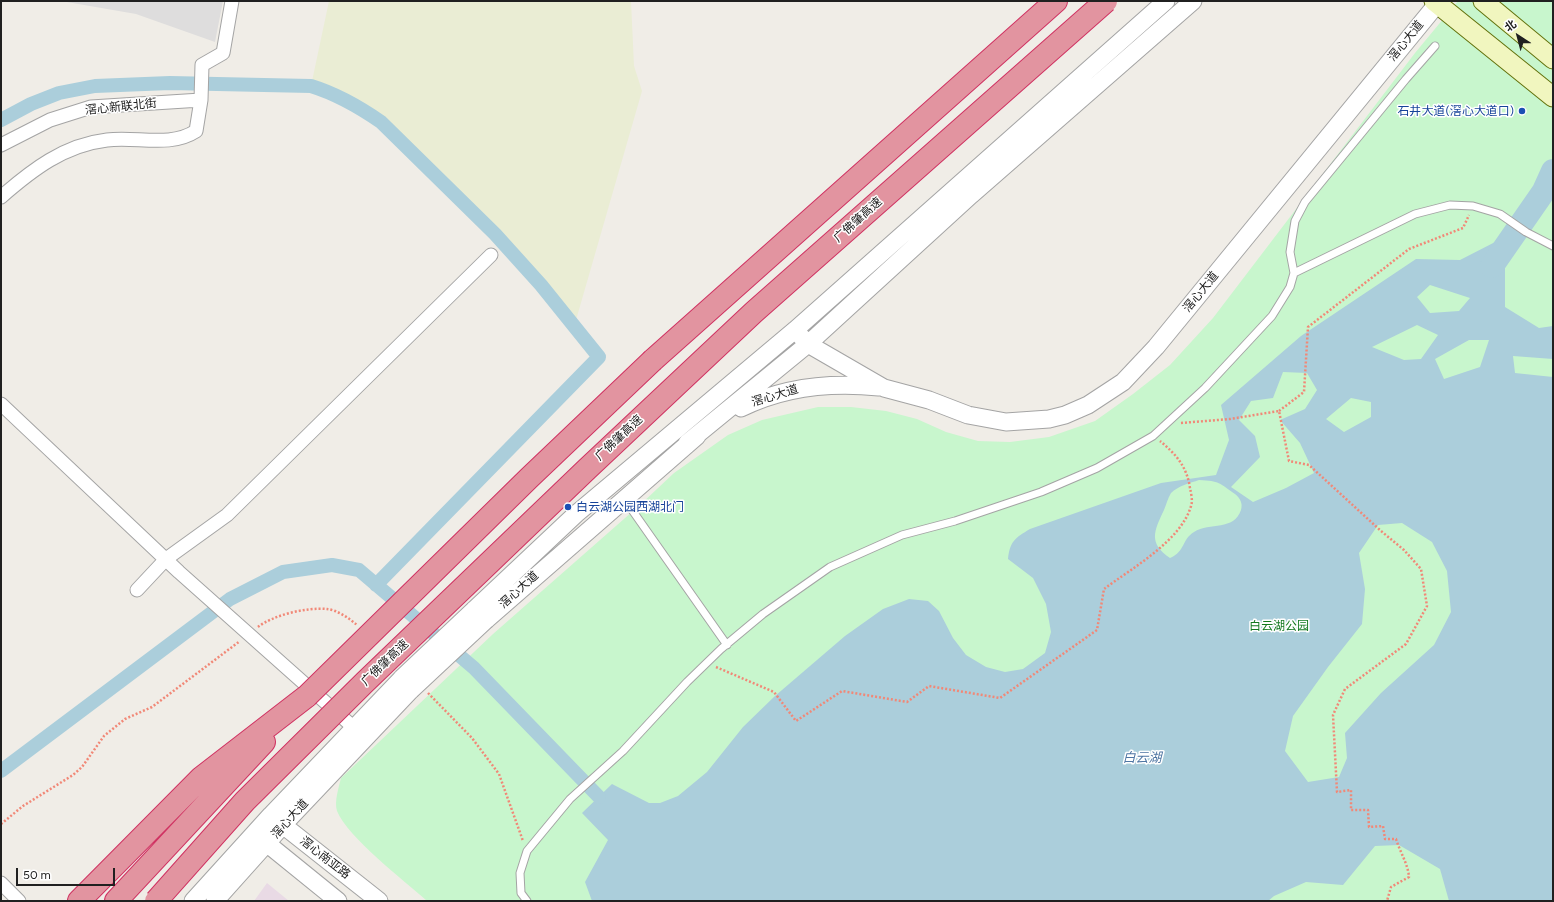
<!DOCTYPE html>
<html>
<head>
<meta charset="utf-8">
<style>
	body { margin:0 }
	#map { position:relative; width:1554px; height:902px; overflow:hidden; background:#f0ede7; font-family:Figtree,"Noto Sans SC",sans-serif }
	canvas { display:block }
	.frame { position:absolute; inset:0; border:2px solid #202020; pointer-events:none }
	.north { position:absolute; left:1498px; top:16px; width:40px; height:40px; -webkit-text-stroke:3px #fff; paint-order:stroke; rotate:324deg; font-size:11px; font-weight:700; line-height:16px; text-align:center; color:#202020 }
	.north::after { content:''; display:block; margin:auto; width:14px; height:18px; background:#202020; clip-path:polygon(50% 0,100% 100%,50% 72%,0 100%) }
	.scale { position:absolute; left:16px; top:868px; width:99px; height:18px; box-sizing:border-box; border:2px solid #202020; border-top:0; padding-left:5px; font-size:12px; line-height:14px; white-space:nowrap; color:#202020; -webkit-text-stroke:3px #fff; paint-order:stroke }
</style>
</head>
<body>
<div id="map">
<canvas width="1554" height="902"></canvas>
<div class="frame"></div>
<div class="north">北</div>
<div class="scale">50 m</div>
</div>
<script>
const ctx = document.querySelector('canvas').getContext('2d');
ctx.lineJoin = 'round';
function fillPath(path, color) { ctx.fillStyle = color; ctx.fill(path, 'evenodd'); }
function stroke(path, color, width, dash) { ctx.strokeStyle = color; ctx.lineWidth = width; ctx.lineCap = dash ? 'butt' : 'round'; ctx.setLineDash(dash || []); ctx.stroke(path); }
function write(font, color, halo, rows, align = 'center') {
  ctx.font = font + ' Figtree,"Noto Sans SC",sans-serif'; ctx.lineWidth = 3; ctx.setLineDash([]); ctx.textBaseline = 'middle'; ctx.strokeStyle = halo; ctx.fillStyle = color; for (const [text, x, y, turn = 0] of rows) {
    ctx.save(); ctx.translate(x, y); ctx.rotate((+turn || 0) * Math.PI / 180); ctx.textAlign = isNaN(turn) ? turn : align; if (halo) ctx.strokeText(text, 0, 0); ctx.fillText(text, 0, 0); ctx.restore();
  }
}
const residential = new Path2D(`
	M61 1H223L215 42 136 14Z`);
const industrial = new Path2D(`
	M267 883 289 901H254Z`);
const farmland = new Path2D(`
	M329 1H631L634 66 642 91 574 327 541 285 495 234 381 122 359 107 332 93 311 86Z`);
const park = new Path2D(`
	M1458 1H1553V901H427C404 880 348 838 337 811 334 801 339 787 341 778L493 634 641 504 674 473 728 435 762 420 818 407H851L886 411 917 419 946 432 978 441 1010 442 1049 437 1095 421 1133 394 1170 365 1213 318 1415 53Z`);
const water = new Path2D(`
	M1501 239 1505 248V307L1539 328 1553 326V359L1513 356 1515 373 1553 377V901H1449L1440 869 1399 845 1375 846 1343 885 1306 882 1274 896 1268 901H592L585 882 608 840 582 813 612 784 649 803H660L678 796 707 772 743 727 775 696 845 636 883 609 909 599 928 601 939 611 953 638 966 655 986 667 1005 672 1023 669 1045 653 1051 632 1046 604 1033 578 1008 559C1010 541 1015 538 1030 529L1161 483 1216 475 1229 440 1221 405 1301 336 1416 259 1460 260ZM1430 285 1470 298 1459 311 1430 313 1417 297ZM1417 325 1438 335 1421 359 1404 360 1372 347ZM1469 340H1489L1480 367 1444 379 1435 359ZM1283 372 1307 373 1317 390 1305 409 1280 420 1300 443 1314 473 1286 488 1253 502 1231 487 1260 457 1255 436 1239 420 1251 401 1273 398ZM1351 398 1371 402V417L1344 432 1326 419ZM1199 480C1220 481 1219 483 1235 494 1240 498 1243 503 1241 510 1234 531 1210 522 1194 532 1181 540 1186 551 1170 558 1148 543 1154 531 1164 510 1166 505 1168 498 1171 493 1178 486 1190 483 1199 480ZM1402 523 1432 542 1447 571 1451 612 1434 645 1381 693 1345 733 1347 758 1339 777 1308 782 1285 751 1293 716 1328 667 1362 624 1365 589 1359 553 1378 525Z`);
const canal = new Path2D(`
	M1 120 31 104 59 93 95 86 170 83 311 86C337 94 358 106 381 122L495 234 541 285 599 357 376 585
	M1 771 230 599 283 572 332 565 359 570 474 668 599 797`);
const river = new Path2D(`
	M1492 266 1544 191 1553 171`);
const path = new Path2D(`
	M1279 411 1304 392 1308 327 1409 249 1463 228 1469 215
	M1181 423 1230 419 1279 411 1289 461 1309 465 1381 531 1404 550 1421 569 1427 606 1406 644 1345 689 1333 715 1337 792 1351 790V810H1368L1369 827 1383 826 1385 839H1396C1400 852 1408 864 1409 877L1391 887 1387 901
	M258 627C273 615 307 607 327 609 337 610 349 618 357 625
	M716 667 774 692 796 721 842 691 907 702 929 686 1000 698 1097 630 1104 589C1132 568 1181 541 1191 506 1193 501 1191 493 1190 488 1187 467 1176 454 1160 441
	M428 693 472 738 499 774 523 841
	M1 824 23 806 73 775 82 767 104 736 125 719 152 707 240 641`);
const service = new Path2D(`
	M1294 273 1415 214 1450 205 1473 206 1500 214 1526 232 1553 246
	M625 500 727 645
	M527 901 521 893 520 873 527 851 570 799 623 751 687 682 721 649 763 614 830 567 902 535 955 521 1041 492 1097 468 1153 436 1205 388 1272 316 1290 287 1294 273 1290 252 1295 221 1305 202 1406 79 1435 46`);
const minor = new Path2D(`
	M1 145 50 120 91 107 201 100
	M1 197C32 170 64 145 107 140 136 136 170 148 196 131L201 100 202 65 223 53 232 1
	M1 404 179 572 361 734
	M137 590 166 559 227 515 491 255
	M1 883 19 901`);
const tertiary = new Path2D(`
	M795 330 808 344 884 388 929 400 968 415 1006 422 1049 419 1065 415 1088 405 1123 382 1156 347 1437 4
	M741 408C785 386 831 382 879 387
	M687 443 808 344 971 195 1193 1
	M474 610 576 514 795 330 1166 1
	M486 620 697 436
	M274 818 379 901
	M259 837 338 901
	M193 901 271 815 402 678
	M215 901 283 825 411 690`);
const secondary = new Path2D(`
	M1434 1 1553 97
	M1483 1 1553 59`);
const motorway = new Path2D(`
	M653 360 1056 1
	M79 901 201 778 307 696
	M116 901 264 742`);
const tertiaryBridge = new Path2D(`
	M402 678 474 610
	M411 690 486 620`);
const motorwayBridge = new Path2D(`
	M307 696 529 478 653 360
	M156 901 245 801 365 682 587 469 754 312 1106 1`);
const markers = [
	[1522,111,4,"#1a4fb4"],
	[568,507,4,"#1a4fb4"]
];
const streetNames = [
	["滘心大道",1406,41,-51],
	["滘心新联北街",121,107,-6],
	["广佛肇高速",858,220,-42],
	["滘心大道",1201,292,-51],
	["滘心大道",775,396,-17],
	["广佛肇高速",619,438,-43],
	["滘心大道",519,590,-42],
	["广佛肇高速",385,663,-44],
	["滘心大道",290,819,-48],
	["滘心南亚路",325,858,38]
];
const transitNames = [
	["石井大道(滘心大道口)",1514,111],
	["白云湖公园西湖北门",576,507,"left"]
];
const parkNames = [
	["白云湖公园",1279,626]
];
const waterNames = [
	["白云湖",1142,758]
];
fillPath(residential, '#dedddd');
fillPath(industrial, '#e9dae5');
fillPath(farmland, '#eaedd4');
fillPath(park, '#c8f6cd');
fillPath(water, '#abcedb');
stroke(canal, '#abcedb', 14);
stroke(river, '#abcedb', 24);
stroke(service, '#a4a4a4', 9);
stroke(minor, '#a4a4a4', 15);
stroke(tertiary, '#a4a4a4', 19);
stroke(secondary, '#63720c', 21);
stroke(motorway, '#d03262', 24);
stroke(path, '#f18877', 2.5, [2, 2]);
stroke(service, '#fff', 7);
stroke(minor, '#fff', 13);
stroke(tertiary, '#fff', 17);
stroke(secondary, '#f1f6bf', 19);
stroke(motorway, '#e294a0', 22);
stroke(tertiaryBridge, '#a4a4a4', 19, []);
stroke(motorwayBridge, '#d03262', 24, []);
stroke(tertiaryBridge, '#fff', 17);
stroke(motorwayBridge, '#e294a0', 22);
for (const [x, y, r, color] of markers) { const dot = new Path2D(); dot.arc(x, y, r, 0, 2 * Math.PI); ctx.fillStyle = color; ctx.fill(dot); stroke(dot, '#fff', 1.5); }
write('12px', '#202020', '#fff', streetNames);
write('12px', '#164399', '#fff', transitNames, 'right');
write('12px', '#13791f', '#fff', parkNames);
write('italic 13px', '#4f76a3', '#fff', waterNames);
</script>
</body>
</html>
